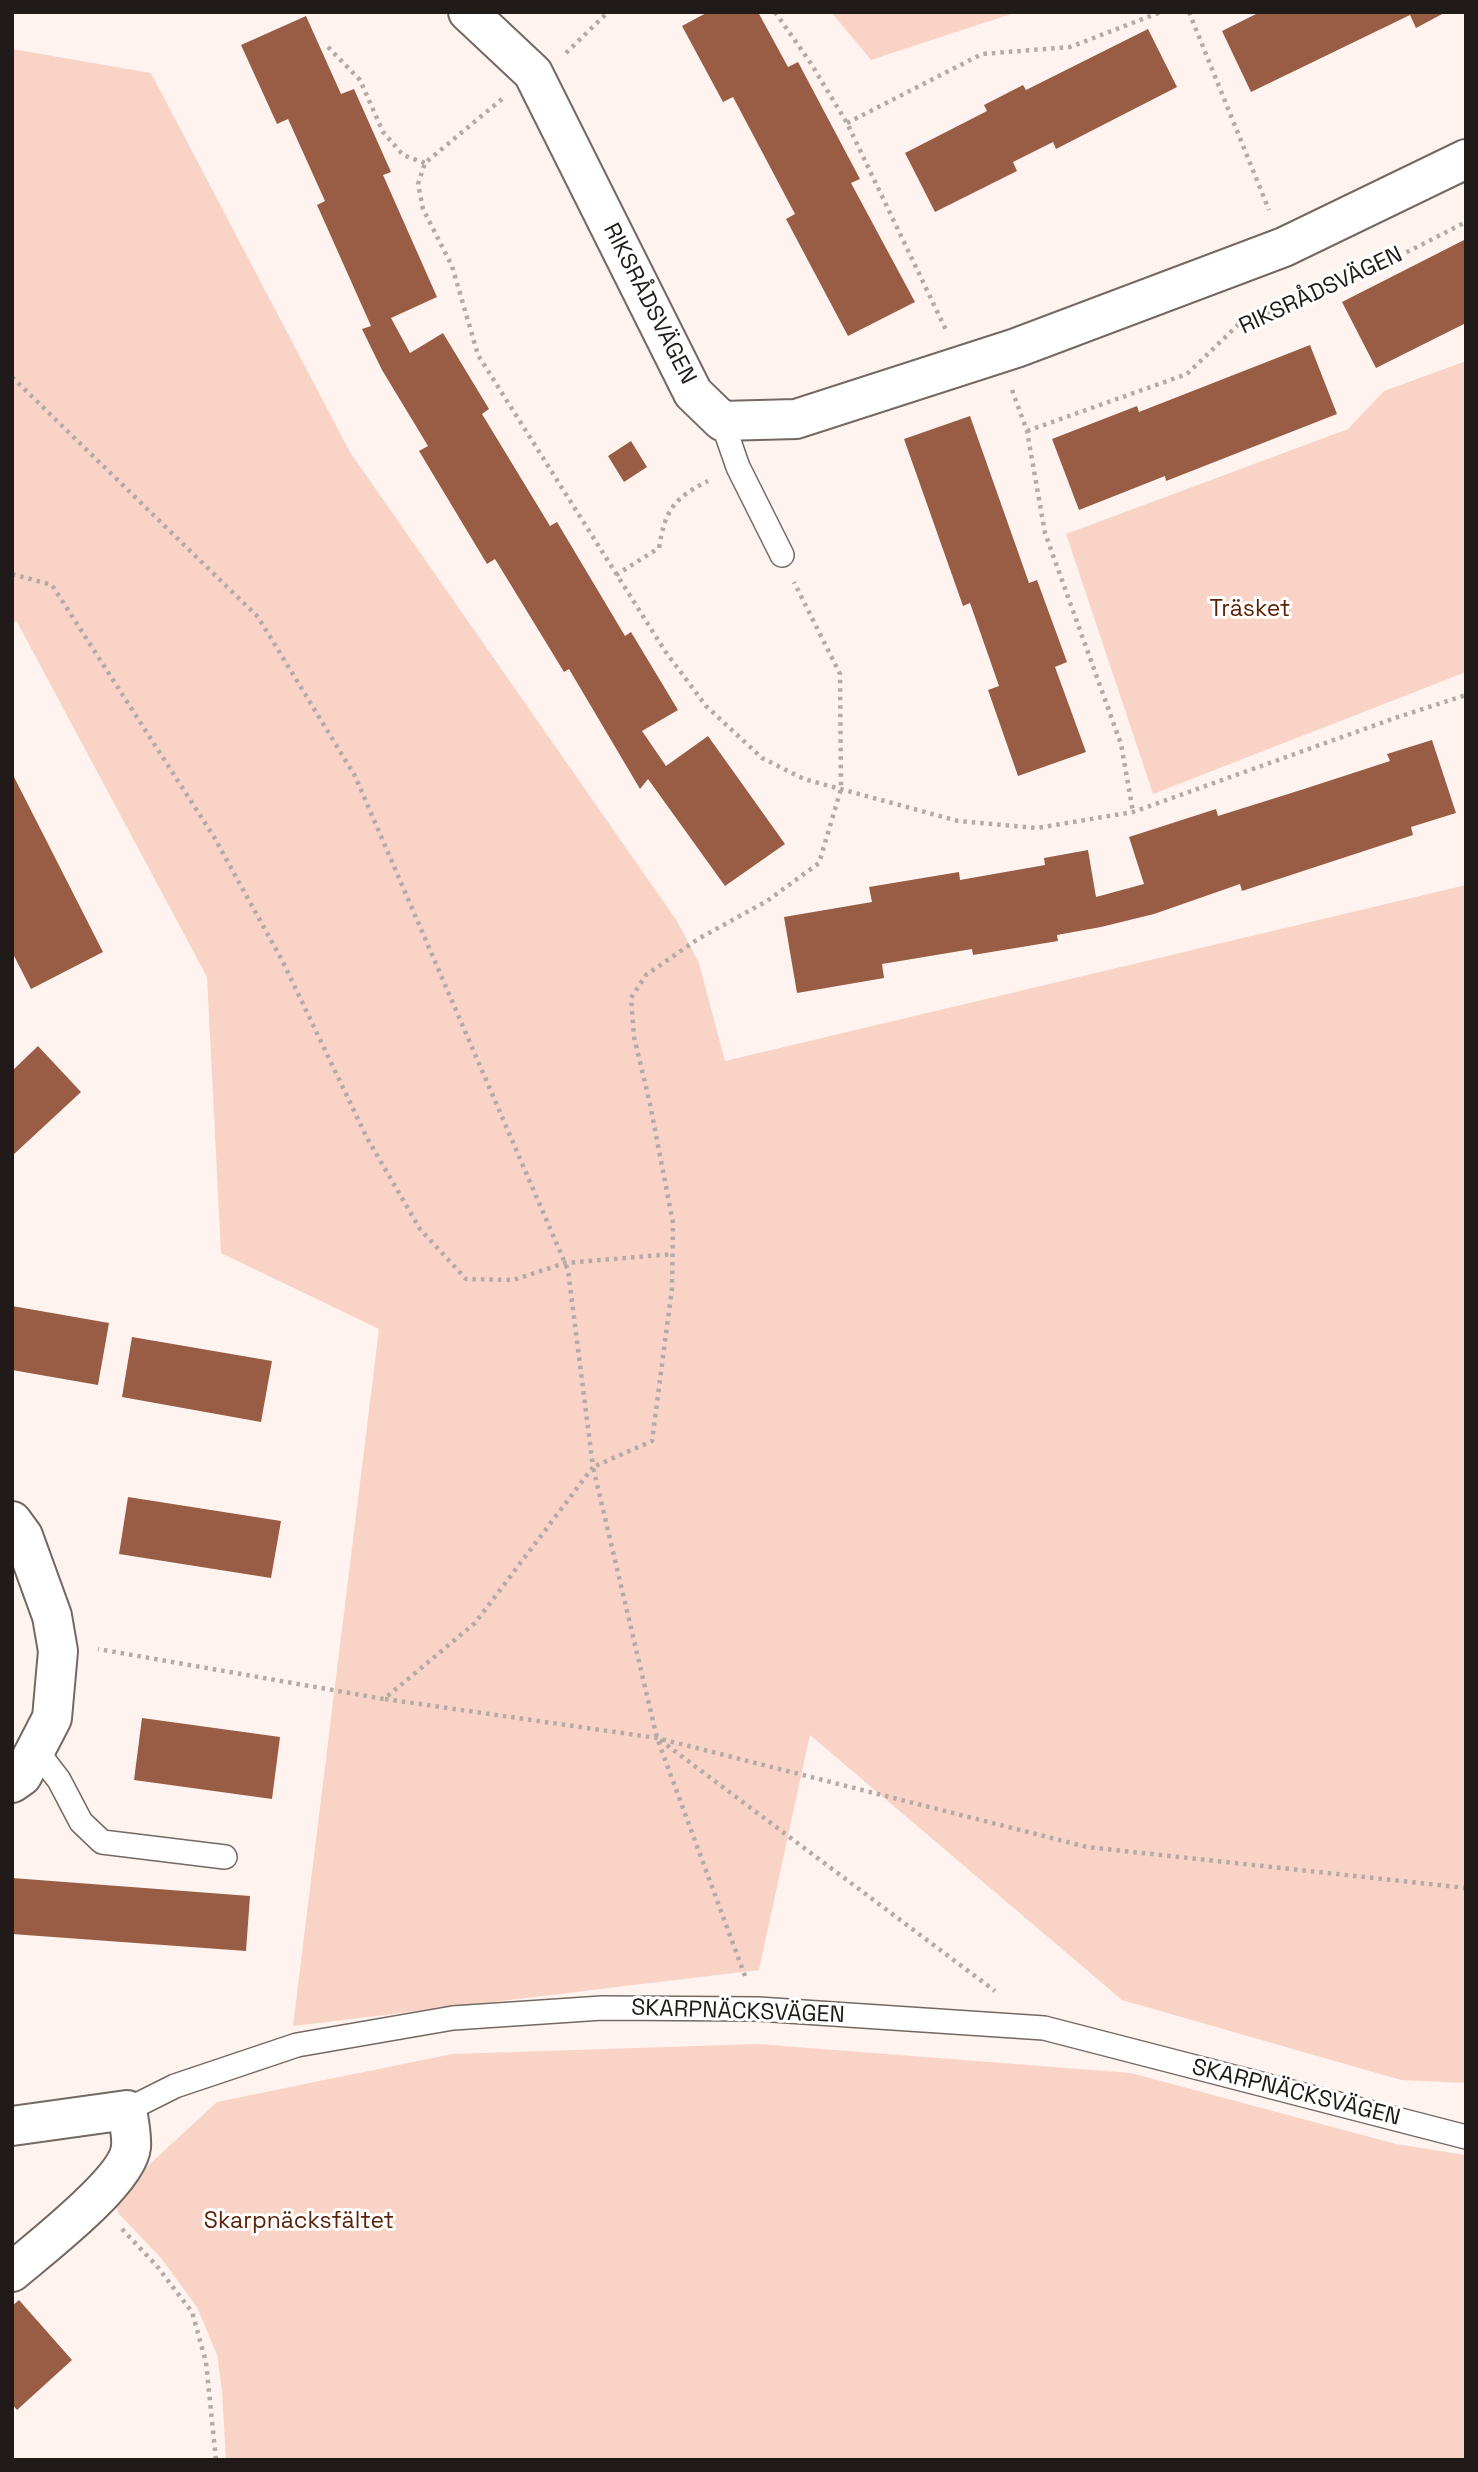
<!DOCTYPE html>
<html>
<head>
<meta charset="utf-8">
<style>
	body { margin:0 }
	#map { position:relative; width:1478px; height:2472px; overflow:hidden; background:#fef3ef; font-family:"Space Grotesk",sans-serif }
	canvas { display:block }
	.frame { position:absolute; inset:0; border:14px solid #201b19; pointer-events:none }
</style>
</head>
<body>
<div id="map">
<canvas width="1478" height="2472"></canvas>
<div class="frame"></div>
</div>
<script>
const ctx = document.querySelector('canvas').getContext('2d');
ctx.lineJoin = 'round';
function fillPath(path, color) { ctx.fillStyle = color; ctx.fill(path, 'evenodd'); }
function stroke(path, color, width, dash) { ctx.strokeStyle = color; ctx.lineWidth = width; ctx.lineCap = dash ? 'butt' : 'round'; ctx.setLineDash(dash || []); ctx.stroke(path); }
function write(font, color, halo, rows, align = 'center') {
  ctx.font = font + ' "Space Grotesk",sans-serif'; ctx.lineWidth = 6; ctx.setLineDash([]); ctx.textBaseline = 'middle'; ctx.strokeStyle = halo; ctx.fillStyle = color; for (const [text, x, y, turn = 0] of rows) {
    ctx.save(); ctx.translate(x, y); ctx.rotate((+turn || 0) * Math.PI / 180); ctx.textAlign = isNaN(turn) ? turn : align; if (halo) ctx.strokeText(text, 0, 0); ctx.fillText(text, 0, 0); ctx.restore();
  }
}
const green = new Path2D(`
	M831 12H1017L871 60Z
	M12 49 151 73 350 452 677 921 699 963 725 1061 1466 885V2083L1401 2080 1122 2000 810 1735 759 1970 293 2026 379 1329 221 1253 207 977 17 622H12Z
	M1466 361V672L1153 794 1066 534 1348 429 1384 391Z
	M758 2044 1131 2073 1396 2144 1466 2155V2460H226L222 2390 217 2355 197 2307 161 2258 118 2213 115 2196 217 2102 452 2054Z`);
const building = new Path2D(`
	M708 12H758L788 67 798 62 860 179 851 183 915 302 848 336 786 219 795 214 733 97 723 102 682 26Z
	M1260 12H1446L1416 28 1410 15 1251 92 1222 31Z
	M306 16 341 94 354 89 391 172 383 175 437 297 391 318 410 353 443 333 489 409 482 414 550 526 557 522 625 636 631 632 678 710 642 731 666 766 708 736 785 844 725 886 648 779 640 789 569 669 564 672 495 559 487 564 419 451 428 446 382 370 362 329 371 326 317 205 325 201 288 119 277 124 241 45Z
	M1148 29 1177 87 1056 149 1053 142 1013 162 1017 171 935 212 905 153 987 111 984 105 1023 85 1026 90Z
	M1466 239V323L1376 368 1342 302Z
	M1310 345 1337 414 1166 481 1165 476 1079 510 1052 439 1137 406 1139 412Z
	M970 416 1029 583 1037 580 1067 662 1055 667 1086 752 1018 776 988 690 999 686 970 603 963 606 904 439Z
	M631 441 647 467 624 482 608 456Z
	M1432 740 1456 813 1411 827 1413 835 1242 891 1240 884 1154 914 1101 927 1057 935 1058 941 973 955 972 949 882 964 884 978 797 993 784 917 872 902 869 887 959 872 960 880 1045 865 1044 858 1088 850 1096 897 1144 884 1129 837 1216 809 1218 816 1304 789 1390 761 1387 754Z
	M12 773 103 952 31 989 12 952Z
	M38 1046 81 1092 12 1156V1071Z
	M12 1306 109 1323 98 1385 12 1370Z
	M132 1337 272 1361 261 1422 122 1397Z
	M128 1497 281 1521 271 1578 119 1554Z
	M142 1718 280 1737 272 1799 134 1780Z
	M12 1878 250 1896 246 1951 12 1934Z
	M19 2300 72 2360 17 2410 12 2404V2306Z`);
const path = new Path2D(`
	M775 12 810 62 847 123 946 330
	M1189 12 1269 210
	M328 47 360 80 383 132 403 155 425 163
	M566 53 608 12
	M502 99 425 163 418 184 423 209 452 266 478 355 665 651 706 706 762 758 804 779 958 821 1037 828 1133 812 1395 718 1466 695
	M847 123 982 54 1070 47 1161 12
	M12 377 258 617 355 776 568 1270 593 1467 475 1623 384 1699 98 1649
	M1012 390 1027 431 1045 533 1121 744 1133 812
	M1027 431 1187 374 1241 322 1313 300 1466 222
	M12 574 52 585 214 837 283 962 367 1138 420 1229 466 1279 513 1280 565 1263 673 1254
	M616 575 659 548C665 510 674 498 708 481
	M385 1699 657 1738 1087 1847 1466 1888
	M660 1740 995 1991
	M745 1976 657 1738 593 1467 652 1441 672 1288 673 1223 650 1104 634 1037 631 998 646 975 698 939 767 901 819 863 841 789 840 674 794 582
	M122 2229 156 2265 192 2312 206 2362 216 2460`);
const lane = new Path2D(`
	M722 421 738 467 782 555
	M36 1750 59 1780 81 1822 102 1842 225 1857
	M127 2110 175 2086 297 2045 453 2018 602 2008 758 2009 1044 2028 1466 2137`);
const street = new Path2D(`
	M468 12 533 73 693 393 722 421 796 419 1016 348 1284 247 1466 159
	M12 1521 23 1536 52 1616 58 1651 52 1718 22 1776 12 1783
	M12 2126 127 2110C129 2121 132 2136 131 2147 128 2181 39 2249 12 2272`);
const streetNames = [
	["RIKSRÅDSVÄGEN",1321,291,-25],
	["RIKSRÅDSVÄGEN",649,304,63],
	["SKARPNÄCKSVÄGEN",738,2012,2],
	["SKARPNÄCKSVÄGEN",1296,2093,14]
];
const parkNames = [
	["Träsket",1250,610],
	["Skarpnäcksfältet",299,2222]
];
fillPath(green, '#f9d4c6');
fillPath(building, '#995d46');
stroke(lane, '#746863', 26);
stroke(street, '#746863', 42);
stroke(path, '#b4aba7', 4.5, [3.5, 5]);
stroke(lane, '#fff', 23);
stroke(street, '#fff', 38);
write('23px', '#201b19', '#fff', streetNames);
write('23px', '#5c2207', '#fff', parkNames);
</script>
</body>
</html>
